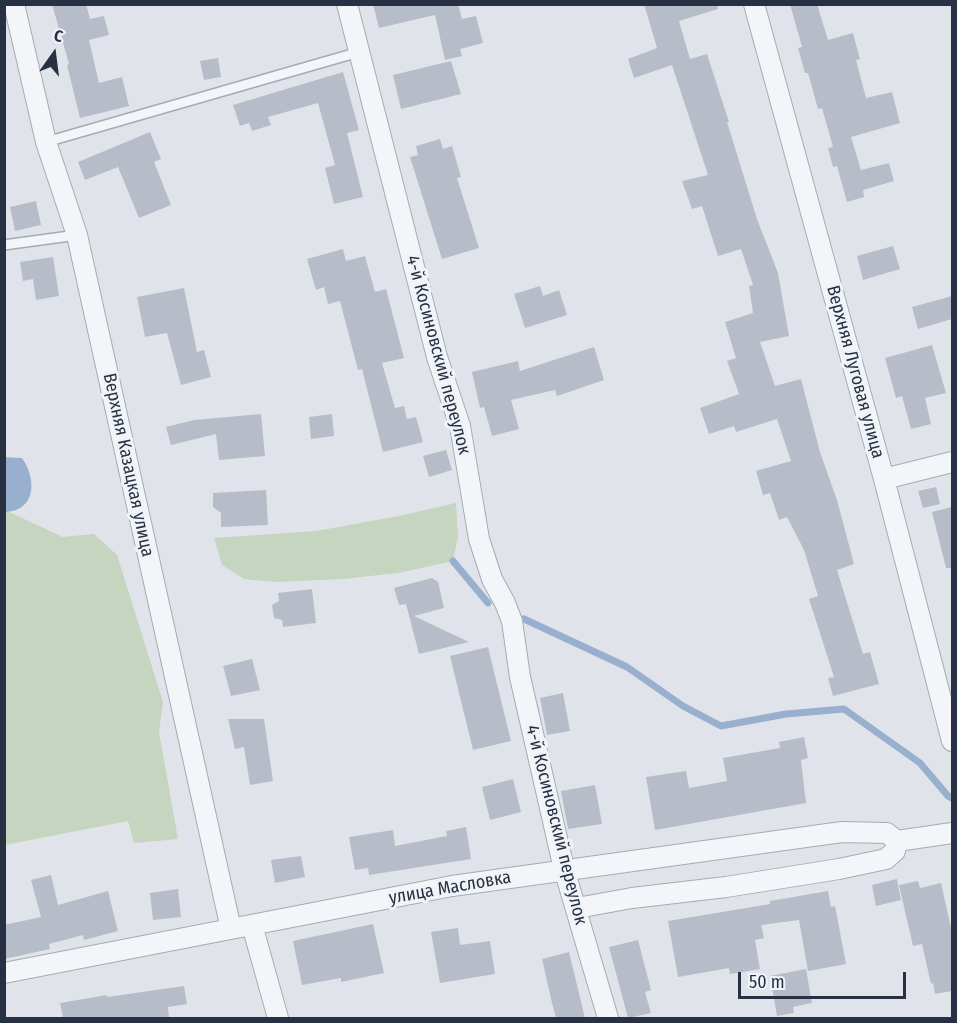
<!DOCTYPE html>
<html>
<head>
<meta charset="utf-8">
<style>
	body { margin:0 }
	#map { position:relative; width:957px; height:1023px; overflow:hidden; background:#e0e4ea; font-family:"Fira Sans Condensed",sans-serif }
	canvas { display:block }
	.frame { position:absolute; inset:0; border:6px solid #273143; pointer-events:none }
	.north { position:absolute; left:24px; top:24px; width:60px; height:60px; -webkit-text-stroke:4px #f0f3f7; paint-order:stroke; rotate:14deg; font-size:16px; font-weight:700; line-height:24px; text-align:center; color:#273143 }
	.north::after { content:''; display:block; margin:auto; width:21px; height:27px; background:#273143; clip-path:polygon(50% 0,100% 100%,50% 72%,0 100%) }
	.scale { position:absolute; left:738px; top:972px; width:168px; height:27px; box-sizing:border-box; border:3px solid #273143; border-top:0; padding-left:8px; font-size:18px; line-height:21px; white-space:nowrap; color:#273143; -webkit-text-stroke:4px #f0f3f7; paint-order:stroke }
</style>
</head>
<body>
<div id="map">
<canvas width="957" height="1023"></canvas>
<div class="frame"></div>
<div class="north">С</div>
<div class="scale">50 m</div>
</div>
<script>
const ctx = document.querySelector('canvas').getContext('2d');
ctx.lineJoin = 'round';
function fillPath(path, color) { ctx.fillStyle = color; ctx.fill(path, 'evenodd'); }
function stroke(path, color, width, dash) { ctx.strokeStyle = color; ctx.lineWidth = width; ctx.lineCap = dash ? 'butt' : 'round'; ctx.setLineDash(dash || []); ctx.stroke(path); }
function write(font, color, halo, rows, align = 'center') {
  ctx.font = font + ' "Fira Sans Condensed",sans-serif'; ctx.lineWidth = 6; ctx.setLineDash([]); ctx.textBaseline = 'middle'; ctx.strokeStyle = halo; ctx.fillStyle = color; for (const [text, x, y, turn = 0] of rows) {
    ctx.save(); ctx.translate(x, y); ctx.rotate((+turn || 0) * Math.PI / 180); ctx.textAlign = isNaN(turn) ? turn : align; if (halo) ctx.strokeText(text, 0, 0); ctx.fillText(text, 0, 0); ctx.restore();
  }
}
const green = new Path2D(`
	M456 503 458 537 453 561 398 573 343 579 275 582 244 579 222 565 214 538 316 531 399 516Z
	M4 512H9L63 537 94 534 117 555 163 702 159 732 178 839 134 843 128 821 5 845Z`);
const water = new Path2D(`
	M4 457 22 458C37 479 36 511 5 512Z`);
const stream = new Path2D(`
	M453 561 488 603
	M524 619 627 667 683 706 721 726 786 714 844 709 920 763 948 796 952 798`);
const building = new Path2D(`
	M52 4H86L90 19 104 16 109 35 89 40 99 83 122 77 129 106 80 118 67 65 69 64Z
	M373 4H458L462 19 476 16 483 43 460 49 462 56 445 60 435 15 379 28Z
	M644 4H717L718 9 679 21 690 59 707 54 729 122H727L757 219 778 273 789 336 760 342 775 386 801 379 820 452 837 500 854 564 837 570 863 654 870 652 879 684 833 696 828 678 834 677 809 599 818 596 804 550 787 517 779 520 770 493 763 495 756 471 791 461 777 419 736 432 734 426 709 434 700 408 739 394 727 361 736 358 725 322 753 313 749 286 753 285 741 249 718 256 702 206 692 209 682 181 708 175 672 65 634 78 628 59 657 48Z
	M790 4H817L828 40 853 33 860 59 856 60 866 98 892 92 900 123 851 137 861 170 889 163 894 181 863 190 864 197 847 202 837 166 833 167 828 148 833 147 822 108 818 109 808 73H805L798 48 802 47Z
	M218 58 221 77 204 80 200 61Z
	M451 61 461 94 401 109 393 75Z
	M343 72 359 130 347 133 363 197 334 204 325 168 335 165 318 103 268 117 271 125 252 131 249 123 240 126 233 105Z
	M150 132 161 159 154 162 171 205 139 218 118 167 85 180 78 162Z
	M440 139 443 149 452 146 461 177 457 178 479 248 442 259 410 157 418 155 416 146Z
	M36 201 41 225 15 231 10 207Z
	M893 246 900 269 863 280 857 256Z
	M343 249 346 261 365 256 375 292 386 289 404 358 382 363 395 408 404 406 407 419 416 417 423 442 383 452 362 369 358 370 340 301 328 304 324 287 316 290 307 259Z
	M53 257 59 296 36 300 33 279 23 281 20 262Z
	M540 286 543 296 559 290 567 315 525 328 514 294Z
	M184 288 197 352 204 350 211 377 181 385 167 333 145 337 137 297Z
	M952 296V319L918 329 912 307Z
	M932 345 946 393 925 398 931 424 911 429 902 396 896 398 885 358Z
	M594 347 604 380 557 396 555 390 511 400 519 429 492 436 484 407 480 408 472 372 518 361 520 371Z
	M261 414 265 456 219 460 216 434 171 445 166 427 194 420Z
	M332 414 334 436 311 439 309 417Z
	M446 450 452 470 429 477 423 456Z
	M936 487 940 504 923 508 918 491Z
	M266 490 268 525 221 527V513L213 507V493Z
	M952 507V568H946L932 512Z
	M432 578 438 582 444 608 414 616 469 642 419 654 406 604 399 605 394 588Z
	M312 589 316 623 283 627 282 620 274 618 272 605 279 601 278 593Z
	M488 647 511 741 473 750 450 656Z
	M252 659 260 690 231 696 223 666Z
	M563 693 570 731 547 735 540 698Z
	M228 719H264L273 781 250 785 244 747 235 749Z
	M804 737 808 758 801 760 806 803 655 830 646 777 686 771 689 788 727 781 723 758 780 748 779 742Z
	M513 779 521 812 490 820 482 787Z
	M595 785 602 824 568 829 561 791Z
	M466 827 471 859 369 875 368 868 355 870 349 837 393 830 395 846 447 836 446 831Z
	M301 856 305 877 275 883 271 860Z
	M51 875 58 905 108 891 118 931 84 940 83 935 49 944 50 949 4 959V925L41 917 31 880Z
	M897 879 901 900 876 906 872 885Z
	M918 881 920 888 941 883 952 932V991L935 994 933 983 931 984 922 944 913 946 899 885Z
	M178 889 181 917 153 920 150 893Z
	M828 891 831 907 835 906 846 964 808 971 799 920 761 925 764 938 755 940 760 969 730 974 729 968 678 977 668 921 770 904V901Z
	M373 924 384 973 341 982V978L302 985 293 941Z
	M458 928 460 945 490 941 495 974 440 983 431 932Z
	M638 940 651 990 645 992 651 1013 628 1018 609 947Z
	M569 952 585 1018H556L552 1003 542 959Z
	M806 969 812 1003 793 1007 794 1013 777 1016 770 976Z
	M184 986 187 1004 168 1007 169 1018H63L60 1003 107 995V997Z`);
const service = new Path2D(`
	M46 142 359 52
	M4 245 77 235`);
const minor = new Path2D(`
	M14 4 46 142 77 235 231 929
	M347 4 437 357 460 426 479 539 492 579 505 603 512 621 520 677 564 869 608 1018
	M754 4 884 479 952 741
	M884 479 952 462
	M577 908 632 898 726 887 839 869 886 859 895 851 897 841
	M252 925 278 1018
	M4 973 452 886 842 832 887 833 897 841 952 833`);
const streetNames = [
	["4-й Косиновский переулок",438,355,75],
	["Верхняя Луговая улица",855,372,75],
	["Верхняя Казацкая улица",128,465,78],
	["4-й Косиновский переулок",556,825,76],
	["улица Масловка",450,888,-10]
];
fillPath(green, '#c5d5c0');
fillPath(water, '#98b0cd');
stroke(stream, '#98b0cd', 7);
fillPath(building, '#b7bdc8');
stroke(service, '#a5abb5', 12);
stroke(minor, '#a5abb5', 22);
stroke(service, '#f3f5f8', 9);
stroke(minor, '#f3f5f8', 20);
write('18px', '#273143', '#f0f3f7', streetNames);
</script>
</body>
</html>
